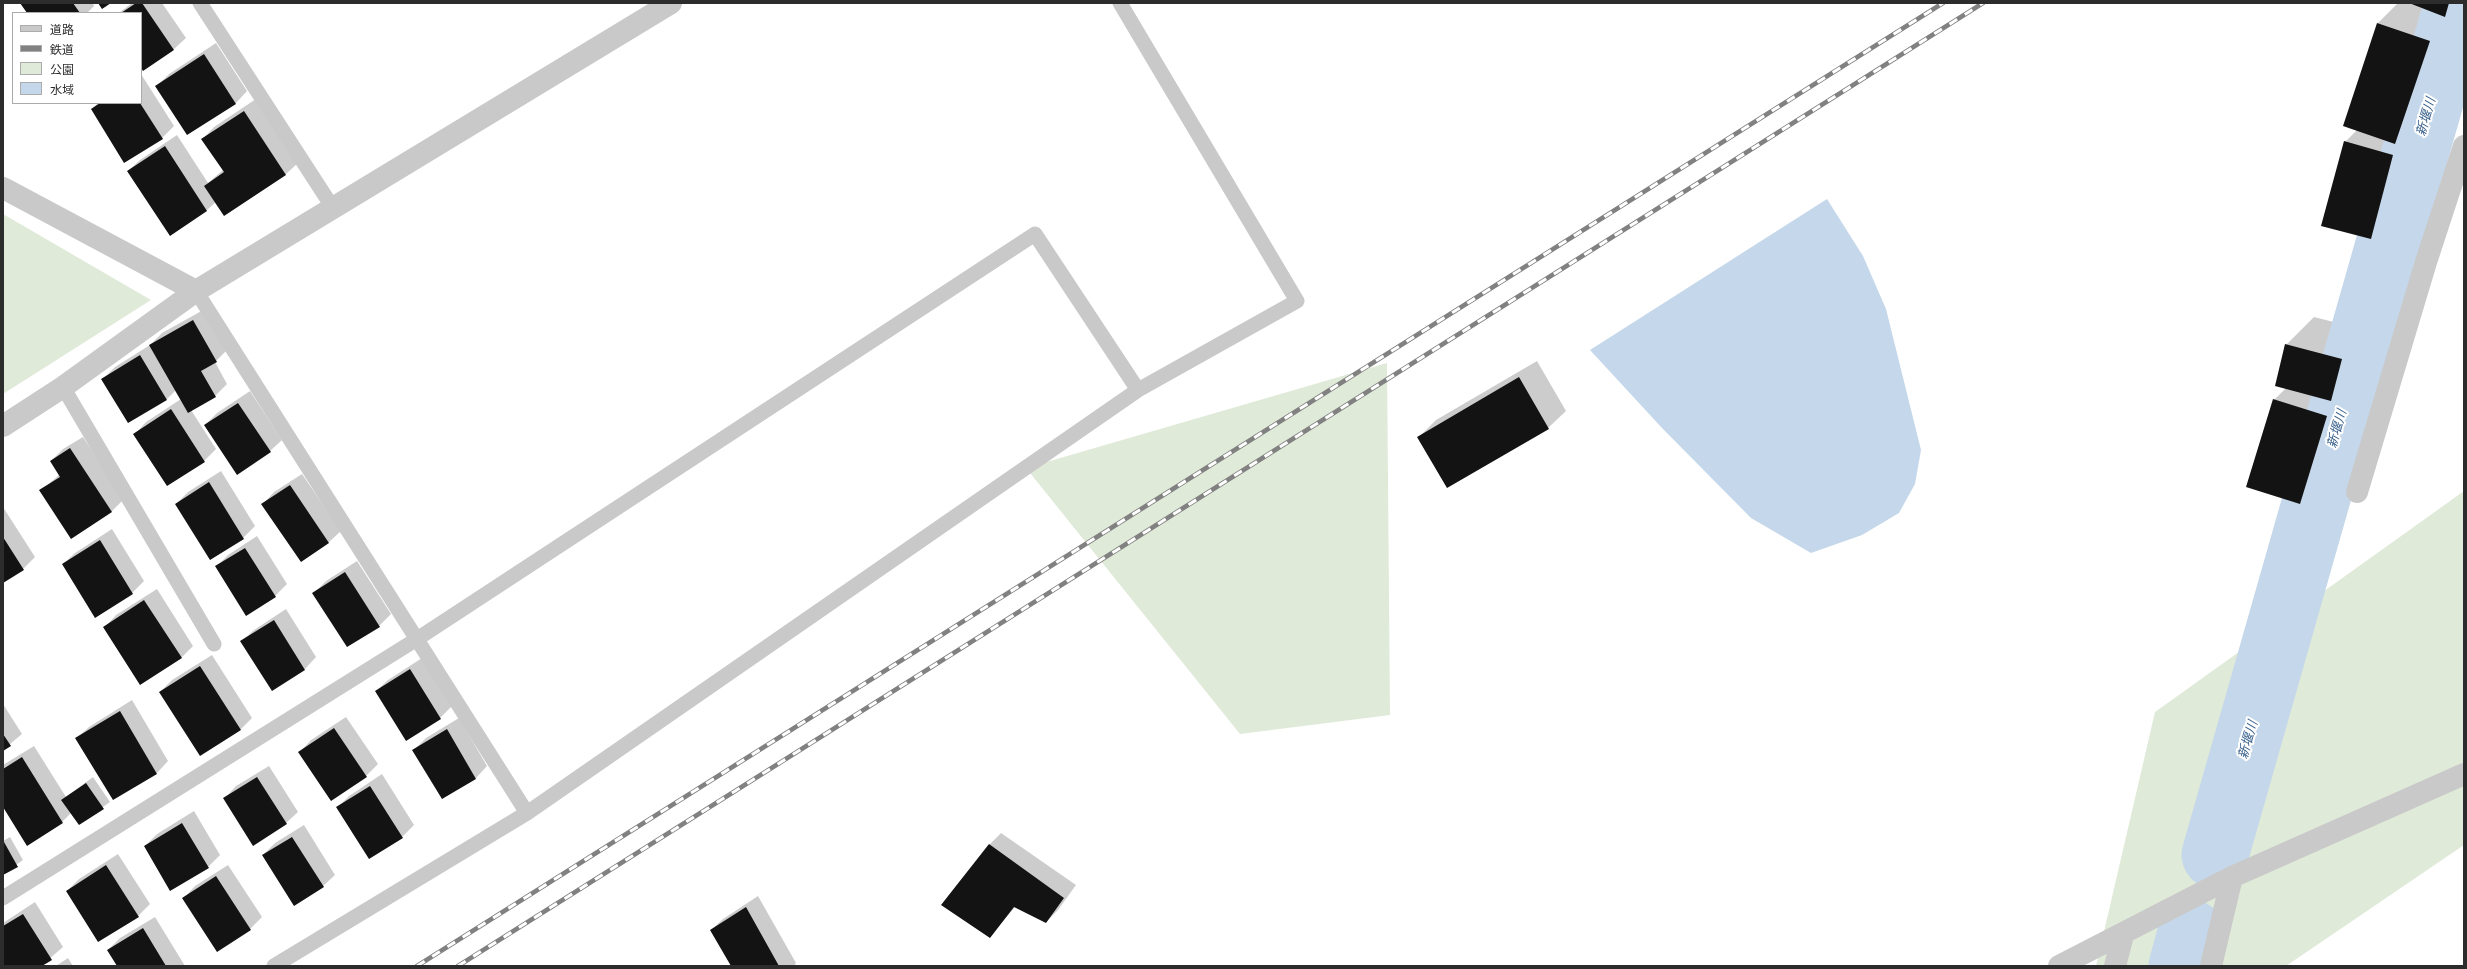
<!DOCTYPE html>
<html>
<head>
<meta charset="utf-8">
<style>
	body { margin:0 }
	#map { position:relative; width:2467px; height:969px; overflow:hidden; background:#fff; font-family:"Public Sans","Noto Sans JP",sans-serif }
	canvas { display:block }
	.frame { position:absolute; inset:0; border:4px solid #2c2c2c; pointer-events:none }
	.legend { position:absolute; left:12px; top:12px; width:130px; height:92px; box-sizing:border-box; background:#fff; border:1px solid #ababab; margin:0; padding:5px 7px; list-style:none; font-size:12px; color:#2c2c2c }
	.legend li { display:flex; align-items:center; gap:8px; height:20px }
	.legend b { width:20px; border:1px solid #ababab }
</style>
</head>
<body>
<div id="map">
<canvas width="2467" height="969"></canvas>
<div class="frame"></div>
<ul class="legend">
<li><b style="height:5px;background:#c9c9c9"></b>道路</li>
<li><b style="height:5px;background:#818181"></b>鉄道</li>
<li><b style="height:11px;background:#e0ead9"></b>公園</li>
<li><b style="height:11px;background:#c5d7ea"></b>水域</li>
</ul>
</div>
<script>
const ctx = document.querySelector('canvas').getContext('2d');
ctx.lineJoin = 'round';
function fillPath(path, color) { ctx.fillStyle = color; ctx.fill(path, 'evenodd'); }
function stroke(path, color, width, dash) { ctx.strokeStyle = color; ctx.lineWidth = width; ctx.lineCap = dash ? 'butt' : 'round'; ctx.setLineDash(dash || []); ctx.stroke(path); }
function write(font, color, halo, rows, align = 'center') {
  ctx.font = font + ' "Public Sans","Noto Sans JP",sans-serif'; ctx.lineWidth = 4; ctx.setLineDash([]); ctx.textBaseline = 'middle'; ctx.strokeStyle = halo; ctx.fillStyle = color; for (const [text, x, y, turn = 0] of rows) {
    ctx.save(); ctx.translate(x, y); ctx.rotate((+turn || 0) * Math.PI / 180); ctx.textAlign = isNaN(turn) ? turn : align; if (halo) ctx.strokeText(text, 0, 0); ctx.fillText(text, 0, 0); ctx.restore();
  }
}
const green = new Path2D(`
	M3 214 151 300 3 394Z
	M1387 363 1390 715 1240 734 1026 468Z
	M2464 491V845L2286 966H2096L2155 712Z`);
const water = new Path2D(`
	M1827 199 1863 256 1886 309 1921 450 1915 484 1899 513 1862 535 1811 553 1751 518 1662 428 1590 350Z`);
const shadow = new Path2D(`
	M22 3H93L94 6 87 13H28Z
	M132 3H162L186 38 174 49 144 70 141 66V13H119Z
	M2398 3H2457L2450 11 2457 13 2423 115 2413 125 2420 127 2398 211 2370 238 2345 142 2357 130 2378 23Z
	M216 43 247 91 236 103 188 134 157 86 169 74Z
	M141 74 174 126 162 138 92 109 98 103H141Z
	M256 99 298 163 286 174 225 215 216 202 207 210 170 235 128 171 140 160 177 135 208 183 223 170 203 139 214 127Z
	M205 309 228 349 215 362 227 384 215 396 191 410 216 449 204 461 168 485 135 434 146 422 181 399 176 390 167 399 129 422 103 379 115 367 150 345 162 333Z
	M2314 317 2369 331 2359 372 2345 386 2354 389 2327 475 2300 503 2274 400 2286 388V345Z
	M1537 361 1566 411 1548 428 1447 487 1418 438 1436 420Z
	M250 391 282 440 270 451 205 425 217 413Z
	M83 437 124 499 112 511 71 537 41 491 60 474 51 461 63 449Z
	M221 471 255 526 243 538 211 559 176 504 188 492Z
	M302 474 341 531 329 542 301 561 263 504 274 492Z
	M3 507 35 557 23 569 3 582Z
	M112 529 144 581 132 593 63 564 75 553Z
	M257 536 287 584 275 596 216 567 228 555Z
	M357 561 391 614 379 626 314 593 326 581Z
	M157 589 193 646 181 658 105 627 116 615Z
	M286 609 316 657 305 669 272 690 242 641 254 630Z
	M212 655 252 718 240 730 160 692 172 680Z
	M422 658 452 706 440 718 376 691 388 680Z
	M132 700 168 761 157 773 114 799 77 738 89 727Z
	M3 704 22 734 3 750Z
	M346 717 378 764 366 776 300 752 311 740Z
	M459 718 487 766 476 778 442 798 414 750 426 738Z
	M34 746 66 797 93 777 110 802 79 824 71 813 62 822 28 844 3 805V765Z
	M269 766 298 812 286 823 225 798 236 786Z
	M382 774 414 825 402 837 337 808 349 796Z
	M194 811 220 855 208 867 145 846 157 834Z
	M304 825 335 875 323 886 263 855 275 843Z
	M1001 833 1076 885 1058 910 1046 922 1015 907 990 936 989 845Z
	M10 837 23 860 3 874V841Z
	M118 854 150 904 138 916 67 891 79 879Z
	M228 865 262 917 250 929 184 898 195 886Z
	M758 896 796 963 794 966H732L711 930 723 919Z
	M35 902 63 947 41 966H5L3 963V923Z
	M155 917 185 966H118L108 950 120 938Z
	M68 958 73 966H56Z`);
const river = new Path2D(`
	M2215 855 2458 3
	M2182 966 2191 933`);
const building = new Path2D(`
	M20 3H73L80 13H27Z
	M98 3H111L102 9Z
	M136 3H142L174 50 143 71 141 68V13H121Z
	M2409 3H2449L2445 17Z
	M2377 23 2430 41 2395 144 2343 126Z
	M204 54 236 104 187 135 155 86Z
	M100 103H140L163 139 124 163 91 109Z
	M244 111 286 175 224 216 204 186 224 172 201 139Z
	M2344 141 2393 155 2371 239 2321 226Z
	M165 146 207 211 170 236 127 171Z
	M193 320 217 362 201 371 216 397 188 413 149 345Z
	M2285 344 2342 359 2331 401 2275 386Z
	M140 355 167 400 128 423 101 379Z
	M1519 377 1549 429 1447 488 1417 437Z
	M2273 399 2327 416 2300 504 2246 487Z
	M238 403 271 452 237 475 204 425Z
	M171 409 205 462 167 486 133 434Z
	M70 448 112 512 71 539 39 490 60 477 50 461Z
	M209 482 244 539 210 560 175 504Z
	M290 485 329 543 301 562 261 504Z
	M3 537 24 570 3 583Z
	M100 540 133 594 95 618 62 564Z
	M245 548 276 597 246 616 215 566Z
	M345 572 380 627 347 647 312 593Z
	M144 600 182 658 140 685 103 627Z
	M274 620 305 670 272 691 240 641Z
	M200 666 241 730 200 756 159 692Z
	M410 669 441 719 406 741 375 691Z
	M120 711 157 774 113 800 75 738Z
	M334 728 367 777 331 801 298 752Z
	M447 729 476 779 442 799 412 750Z
	M3 734 11 746 3 751Z
	M22 757 63 823 27 846 3 807V769Z
	M257 777 287 824 253 846 223 798Z
	M86 783 104 809 79 825 61 800Z
	M370 786 403 838 369 859 336 807Z
	M182 823 209 868 170 891 144 846Z
	M292 837 324 887 294 906 262 855Z
	M4 842 18 867 3 875V843Z
	M989 844 1064 898 1046 923 1014 907 990 938 941 905Z
	M106 865 139 917 98 942 66 891Z
	M216 876 251 930 217 952 182 898Z
	M746 907 779 966H731L710 930Z
	M23 914 52 960 42 966 3 965V926Z
	M143 928 166 966H117L107 950Z`);
const service = new Path2D(`
	M200 3 333 208
	M196 291 527 813
	M63 387 214 644
	M3 898 417 639 1035 234 1138 390
	M274 966 527 813 1138 390 1297 301 1120 3`);
const minor = new Path2D(`
	M3 188 196 291
	M3 426 63 387 196 291 671 3
	M2357 492 2426 262 2464 146`);
const tertiary = new Path2D(`
	M2059 966 2232 877 2464 774
	M2115 966 2123 935
	M2211 966 2232 877`);
const rail = new Path2D(`
	M417 966 1943 3
	M458 966 1983 3`);
const waterNames = [
	["新堰川",2426,117,-74],
	["新堰川",2337,429,-74],
	["新堰川",2248,740,-74]
];
fillPath(green, '#e0ead9');
fillPath(water, '#c5d7ea');
fillPath(shadow, '#0003');
stroke(river, '#c5d7ea', 67);
fillPath(building, '#131313');
stroke(service, '#c9c9c9', 15);
stroke(minor, '#c9c9c9', 22);
stroke(tertiary, '#c9c9c9', 22);
stroke(rail, '#818181', 4.5);
stroke(rail, '#fff', 3, [9]);
write('italic 13px', '#3b628d', '#fff', waterNames);
</script>
</body>
</html>
